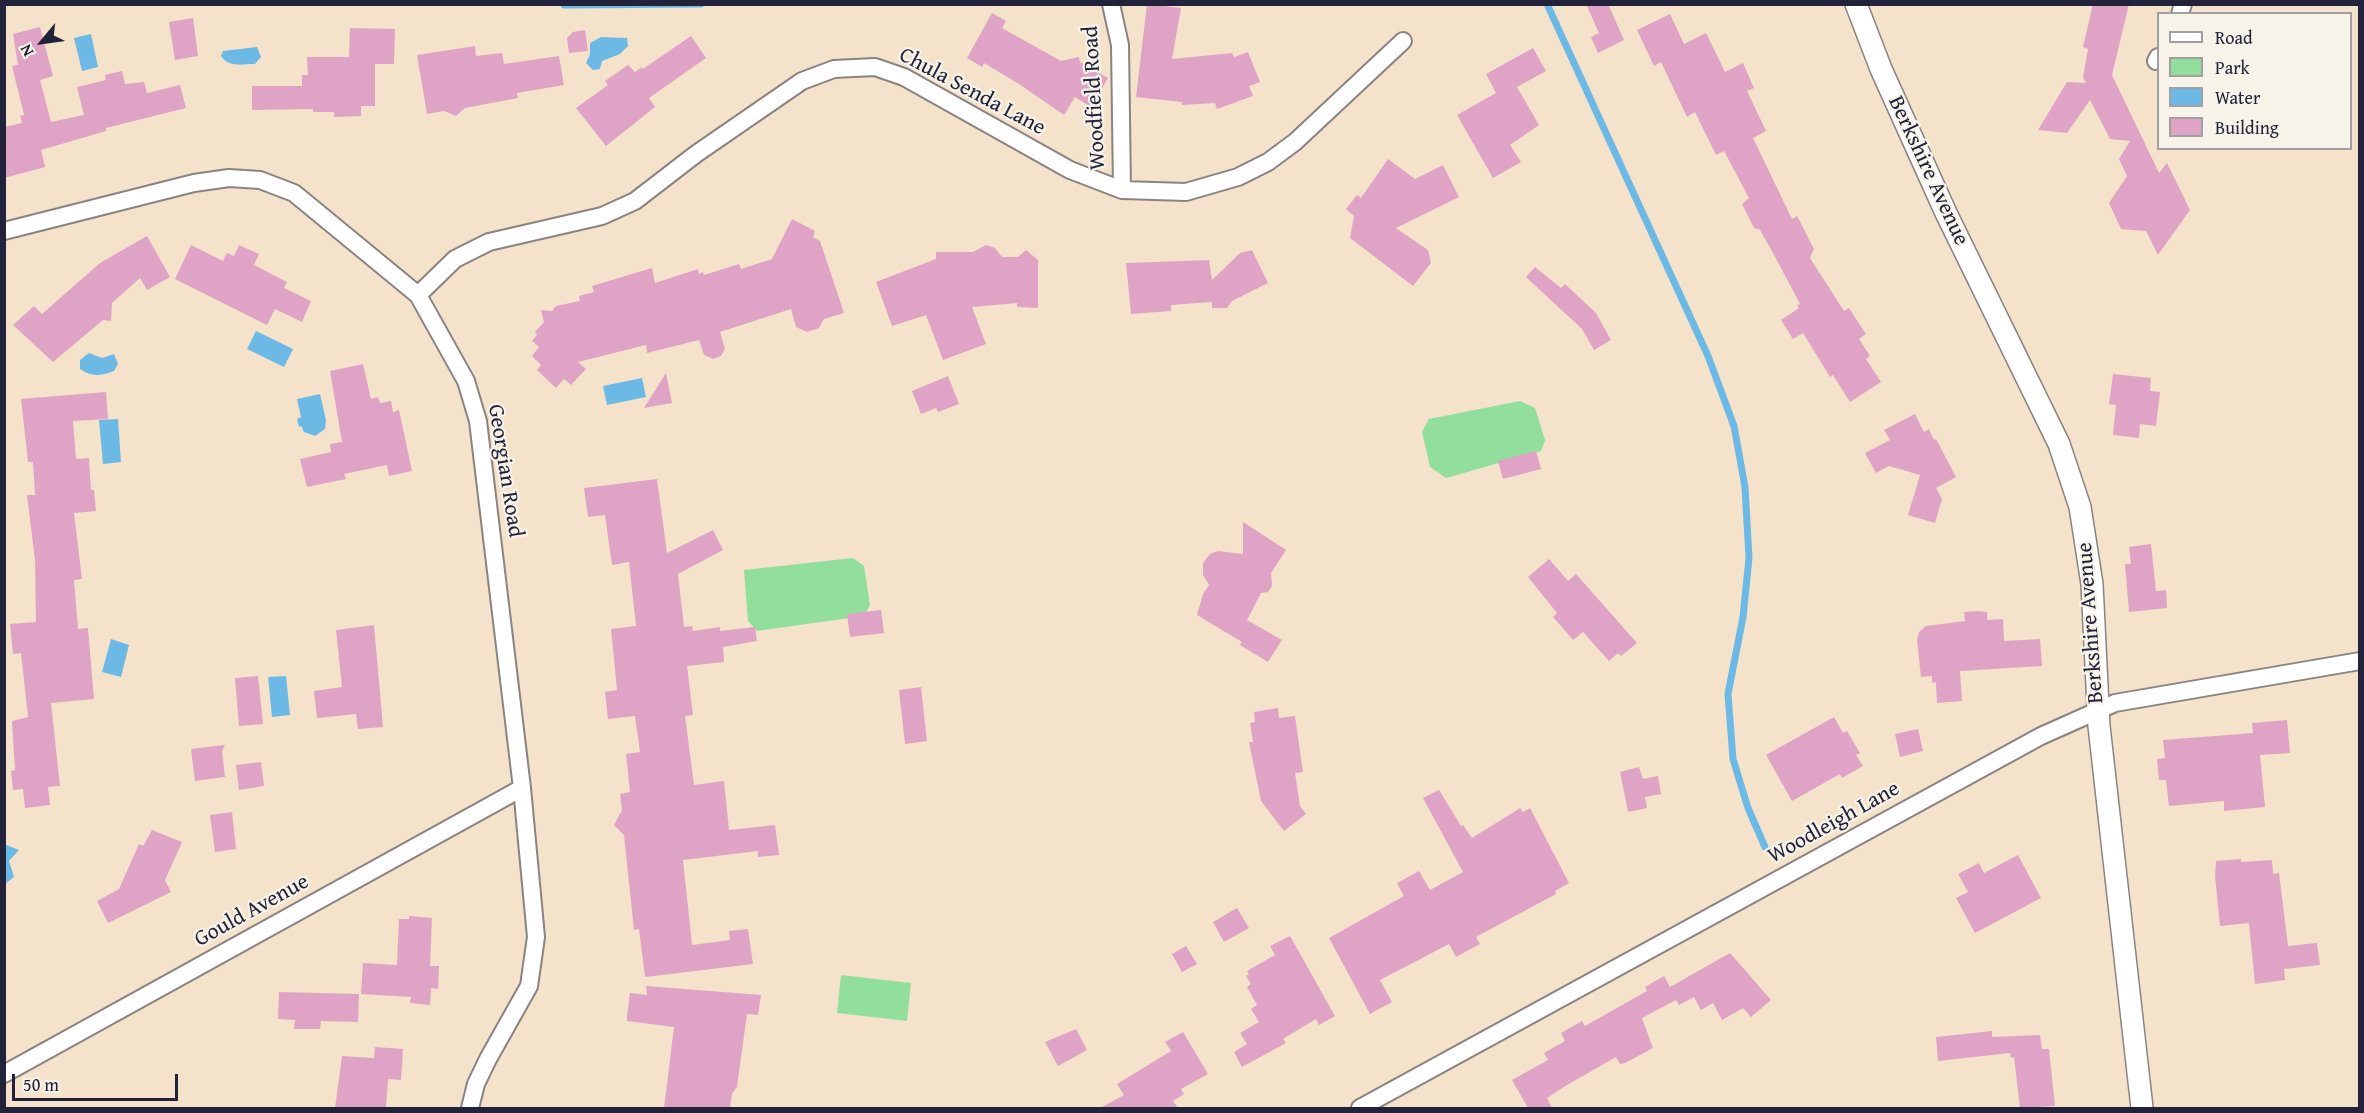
<!DOCTYPE html>
<html>
<head>
<meta charset="utf-8">
<style>
	body { margin:0 }
	#map { position:relative; width:2364px; height:1113px; overflow:hidden; background:#f4e3ca; font-family:"Gentium Book Plus",serif }
	canvas { display:block }
	.frame { position:absolute; inset:0; border:6px solid #22223b; pointer-events:none }
	.legend { position:absolute; left:2157px; top:12px; width:195px; height:138px; box-sizing:border-box; background:#f7f3e8; border:2px solid #a29fa3; margin:0; padding:8px 10px; list-style:none; font-size:18px; color:#22223b }
	.legend li { display:flex; align-items:center; gap:12px; height:30px }
	.legend b { width:30px; border:2px solid #a29fa3 }
	.north { position:absolute; left:12px; top:12px; width:60px; height:60px; -webkit-text-stroke:4px #f7f3e8; paint-order:stroke; rotate:241deg; font-size:16px; font-weight:700; line-height:24px; text-align:center; color:#22223b }
	.north::after { content:''; display:block; margin:auto; width:21px; height:27px; background:#22223b; clip-path:polygon(50% 0,100% 100%,50% 72%,0 100%) }
	.scale { position:absolute; left:12px; top:1074px; width:166px; height:27px; box-sizing:border-box; border:3px solid #22223b; border-top:0; padding-left:8px; font-size:18px; line-height:21px; white-space:nowrap; color:#22223b; -webkit-text-stroke:4px #f7f3e8; paint-order:stroke }
</style>
</head>
<body>
<div id="map">
<canvas width="2364" height="1113"></canvas>
<div class="frame"></div>
<ul class="legend">
<li><b style="height:8px;background:#fff"></b>Road</li>
<li><b style="height:16px;background:#92df9d"></b>Park</li>
<li><b style="height:16px;background:#6cb9e6"></b>Water</li>
<li><b style="height:16px;background:#dfa3c6"></b>Building</li>
</ul>
<div class="north">N</div>
<div class="scale">50 m</div>
</div>
<script>
const ctx = document.querySelector('canvas').getContext('2d');
ctx.lineJoin = 'round';
function fillPath(path, color) { ctx.fillStyle = color; ctx.fill(path, 'evenodd'); }
function stroke(path, color, width, dash) { ctx.strokeStyle = color; ctx.lineWidth = width; ctx.lineCap = dash ? 'butt' : 'round'; ctx.setLineDash(dash || []); ctx.stroke(path); }
function write(font, color, halo, rows, align = 'center') {
  ctx.font = font + ' "Gentium Book Plus",serif'; ctx.lineWidth = 4.5; ctx.setLineDash([]); ctx.textBaseline = 'middle'; ctx.strokeStyle = halo; ctx.fillStyle = color; for (const [text, x, y, turn = 0] of rows) {
    ctx.save(); ctx.translate(x, y); ctx.rotate((+turn || 0) * Math.PI / 180); ctx.textAlign = isNaN(turn) ? turn : align; if (halo) ctx.strokeText(text, 0, 0); ctx.fillText(text, 0, 0); ctx.restore();
  }
}
const green = new Path2D(`
	M1520 401 1535 408 1545 440 1541 451 1446 478 1430 467 1422 432 1429 419Z
	M853 558 864 566 870 605 864 616 757 631 748 621 744 570Z
	M841 975 911 983 907 1021 837 1013Z`);
const water = new Path2D(`
	M91 34 98 67 82 71 74 38Z
	M601 37 627 38 628 46 620 54 602 61 600 69 593 70 586 63 590 54V43Z
	M257 47 261 57 255 64C243 64 229 68 221 56L223 51Z
	M256 331 293 349 284 367 247 349Z
	M89 353 102 358 114 354 118 364 114 371C102 376 91 377 80 369V360Z
	M642 378 646 397 607 405 603 386Z
	M320 394 326 420 325 429 315 436 304 432 301 426 299 427 297 419 301 417 297 399Z
	M118 419 121 462 103 464 99 420Z
	M111 639 129 645 121 677 102 672Z
	M286 676 290 715 272 717 268 677Z
	M4 844 19 850 9 861 14 877 5 884Z`);
const stream = new Path2D(`
	M1547 4 1708 356 1734 426 1745 487 1749 558 1743 617 1728 694 1733 759 1748 808 1765 847
	M564 5 701 4`);
const building = new Path2D(`
	M1147 4 1181 8 1172 59 1232 53 1234 57 1248 52 1260 82 1249 86 1253 96 1217 109 1215 103 1182 105V102L1136 97Z
	M1586 4H1608L1624 40 1598 53 1591 37 1599 33Z
	M2093 4H2129L2112 75 2159 173 2167 163 2190 210 2158 255 2146 231 2121 229 2109 203 2127 176 2119 159 2130 141 2110 139 2090 100 2067 133 2038 130 2067 82 2086 83 2083 77 2088 49 2083 47Z
	M992 13 1006 21 1002 28 1061 61 1079 57 1080 62 1108 78 1091 107 1075 97 1064 115 1019 84 984 63 982 67 967 58Z
	M1670 14 1684 44 1706 33 1725 72 1743 63 1754 88 1747 91 1766 131 1753 138 1792 219 1797 216 1814 249 1810 258 1844 311 1849 308 1866 334 1859 339 1870 356 1866 359 1881 382 1850 402 1833 375 1830 377 1803 333 1793 339 1781 320 1799 308 1797 305 1800 304 1773 253 1760 230 1754 228 1742 204 1749 198 1724 151 1716 155 1695 112 1687 117 1661 62 1654 66 1637 30Z
	M193 18 198 56 175 60 169 22Z
	M40 27 53 76 40 80 51 122 84 115 77 87 106 80 105 75 122 71 125 84 144 82 147 93 180 85 186 108 106 128V131L41 150 45 167 4 178V127L22 123 20 116 24 115 12 66 18 65 13 34Z
	M350 28 395 29 394 64H375V106H361V116L334 117V112H313V109L252 110V86H302V75H308L307 57H349Z
	M585 30 588 51 569 53 567 38 573 32Z
	M691 36 706 58 649 98 655 107 606 146 576 108 608 85 605 81 628 65 635 72 642 67 643 69Z
	M475 46 476 56 502 53 504 64 559 56 564 85 517 93 518 98 465 108 456 116 444 111 427 114 417 55Z
	M1533 48 1546 71 1517 87 1539 125 1510 145 1521 162 1493 178 1457 115 1496 93 1486 74Z
	M1388 159 1415 179 1443 165 1459 197 1396 228 1428 250 1431 263 1413 286 1350 238 1354 216 1346 209 1357 195 1361 198Z
	M792 219 815 231 813 237 820 241 844 313 824 319 819 328 807 332 796 327 791 309 720 332 725 349 721 356 713 359 704 355 699 340 647 353 646 345 578 362 586 369 571 385 564 379 556 388 537 370 541 365 532 356 539 347 532 341 537 335 535 332 544 322 541 310 552 311 556 306 580 301 579 296 594 292 592 286 652 268 655 283 698 269 699 274 703 272 704 275 739 264 741 269 772 259Z
	M147 236 170 277 147 290 140 278 112 303 111 321 103 320 53 362 13 325 34 306 42 314 100 263Z
	M191 245 223 261 227 253 234 256 239 245 259 254 254 265 287 282 284 288 311 301 302 322 275 309 267 325 175 279Z
	M986 245 995 248 1002 257H1018L1026 250 1038 260V308L1017 307V303L972 307 986 344 943 360 926 315 892 326 876 282 936 259V252H973Z
	M1252 250 1268 283 1232 301 1227 308H1212V302L1171 305V311L1131 314 1126 263 1209 260 1212 280 1240 253Z
	M1535 267 1561 288 1565 284 1596 313 1611 340 1594 350 1582 329 1526 277Z
	M363 364 371 399 378 397 380 403 391 401 393 412 399 410 412 471 389 476 387 465 344 474 346 479 307 487 300 459 331 452 330 444 342 442 330 371Z
	M666 373 672 403 644 408Z
	M2113 374 2151 378 2150 391 2160 392 2156 426 2140 424 2139 438 2113 435 2116 405 2109 404Z
	M948 376 959 404 938 412 936 408 921 414 912 391Z
	M106 392 108 419 73 421 76 459 89 458 91 490H94L96 511 74 513 82 579 74 580 78 629 88 628 94 699 51 703 60 786 48 787 50 805 25 808 23 789 13 790 11 771 15 770 12 721 28 717 21 653 13 654 10 624 36 622 35 560 27 495H35L33 462H28L21 399Z
	M1915 414 1924 432 1929 429 1934 440 1936 439 1956 477 1936 488 1942 499 1935 523 1908 515 1920 475 1889 466 1876 473 1865 453 1890 440 1884 430Z
	M1536 451 1541 469 1503 479 1498 461Z
	M657 479 667 553 713 530 723 550 678 574 684 627 692 626 693 631 720 627V631L755 627 757 641 723 647 724 662 687 666 693 715 685 716 694 785 724 781 729 830 775 825 779 855 758 857V851L683 860 692 945 730 940 729 931 748 929 753 964 645 977 639 929 634 930 624 835 614 825 622 810 620 794 630 792 626 754 640 752 635 716 608 719 605 692 617 690 611 629 636 626 629 562 612 565 605 515 588 517 584 488Z
	M1243 522 1286 550 1271 573 1272 586 1268 592 1261 593 1247 620 1282 640 1268 662 1240 645 1242 642 1197 615 1203 594 1209 585 1203 575V563L1210 554 1218 551 1243 554Z
	M2151 544 2156 591 2166 590 2167 608 2129 612 2125 564H2131L2129 547Z
	M1549 559 1568 581 1576 574 1637 643 1621 656 1618 653 1609 661 1583 632 1573 640 1553 617 1557 613 1528 577Z
	M881 610 884 633 850 637 847 614Z
	M1978 611 1987 612V620L2003 619 2004 641 2040 639 2042 666 1960 671 1962 701 1937 703 1936 682 1932 683V676L1921 677 1917 640 1919 632 1926 626 1965 621 1964 612Z
	M374 625 383 727 358 729 356 714 317 718 314 691 342 687 336 630Z
	M258 676 263 724 239 726 235 678Z
	M921 687 927 741 905 744 899 690Z
	M1278 708 1279 718 1295 716 1303 772 1295 773 1300 806 1306 814 1284 831 1261 801 1249 742H1253L1250 723 1255 722 1254 712Z
	M1834 717 1843 733 1847 731 1860 753 1856 755 1863 766 1842 778 1840 774 1792 801 1766 755Z
	M2287 720 2290 753 2260 755 2265 807 2224 811V801L2169 806 2166 780H2159L2157 759 2165 758 2163 740 2253 733 2252 723Z
	M1918 729 1923 751 1900 757 1895 734Z
	M225 745 222 751 225 777 195 781 191 749Z
	M261 762 264 786 239 790 236 765Z
	M1639 767 1643 779 1658 776 1661 794 1645 797 1647 808 1628 812 1620 772Z
	M1439 790 1461 826 1463 825 1472 838 1520 808 1523 812 1530 808 1569 883 1555 891 1556 894 1476 937 1480 944 1456 957 1449 944 1380 980 1392 1002 1370 1014 1329 938 1404 896 1397 883 1419 871 1430 890 1463 872 1423 798Z
	M232 812 236 849 215 852 210 815Z
	M152 830 182 842 165 880 171 892 108 923 97 901 119 889 139 844 143 846Z
	M2018 855 2041 898 1975 933 1956 898 1968 892 1958 874 1979 863 1984 873Z
	M2241 859V862L2272 860 2273 874 2279 873 2288 946 2317 943 2320 965 2284 969 2285 980 2255 984 2249 923 2220 926 2215 876 2216 861Z
	M1237 908 1249 928 1224 942 1213 922Z
	M409 916 432 918 430 966H439L438 989 431 988 430 1005 410 1003 411 997 361 994 363 963 397 965 399 919H409Z
	M1290 936 1335 1016 1319 1025 1316 1019 1283 1039 1286 1043 1242 1067 1234 1052 1247 1044 1240 1033 1259 1022 1251 1009 1257 1005 1247 987 1251 984 1246 976 1249 974 1247 971 1275 955 1270 946Z
	M1186 946 1197 964 1182 972 1172 954Z
	M1730 953 1771 1000 1751 1017 1743 1008 1722 1020 1713 1003 1701 1010 1694 997 1679 1005 1676 1000 1642 1018 1653 1048 1625 1063 1620 1064 1616 1057 1567 1085 1547 1098 1552 1108H1528L1512 1080 1548 1060 1544 1053 1565 1041 1561 1033 1582 1021 1585 1026 1647 991 1645 987 1664 976 1670 987Z
	M646 986 761 995 758 1015 747 1014 737 1087 732 1094 730 1108H664L674 1027 627 1021V1017L630 993 647 995Z
	M279 992 359 994 358 1022 321 1021 320 1029H294L295 1020 278 1019Z
	M1076 1029 1087 1050 1058 1066 1045 1042Z
	M1992 1031V1037L2040 1035 2042 1049H2049L2055 1106 2020 1108 2014 1057 2011 1058 2010 1053 1938 1061 1936 1037Z
	M1183 1032 1208 1074 1181 1089 1184 1094 1173 1101 1178 1108H1100L1124 1095 1117 1084 1171 1051 1165 1042Z
	M375 1047 403 1049 401 1080 388 1079 386 1108H335L342 1056 374 1058Z`);
const minor = new Path2D(`
	M1111 4 1120 45 1122 190
	M2180 14 2183 4
	M2156 61 2158 57
	M4 231 194 183 229 178 260 180 294 193 418 295 466 381 478 421 522 788 536 937 529 986 488 1059 476 1084 470 1108
	M418 295 455 259 489 242 602 216 635 201 696 154 802 81 834 69 875 67 904 77 1070 170 1122 190 1186 192 1238 177 1268 162 1295 142 1403 41
	M4 1074 522 788
	M1360 1108 2041 736 2115 703 2360 661`);
const tertiary = new Path2D(`
	M1856 4 1881 69 1946 213 2059 444 2080 507 2092 584 2099 726 2142 1108`);
const streetNames = [
	["Chula Senda Lane",972,92,28],
	["Woodfield Road",1095,98,-93],
	["Berkshire Avenue",1928,171,65],
	["Georgian Road",505,471,81],
	["Berkshire Avenue",2091,623,-94],
	["Woodleigh Lane",1834,823,-29],
	["Gould Avenue",252,911,-29]
];
fillPath(green, '#92df9d');
fillPath(water, '#6cb9e6');
stroke(stream, '#6cb9e6', 7);
fillPath(building, '#dfa3c6');
stroke(minor, '#8b8282', 20);
stroke(tertiary, '#8b8282', 24);
stroke(minor, '#fff', 16);
stroke(tertiary, '#fff', 21);
write('22px', '#22223b', '#f7f3e8', streetNames);
</script>
</body>
</html>
